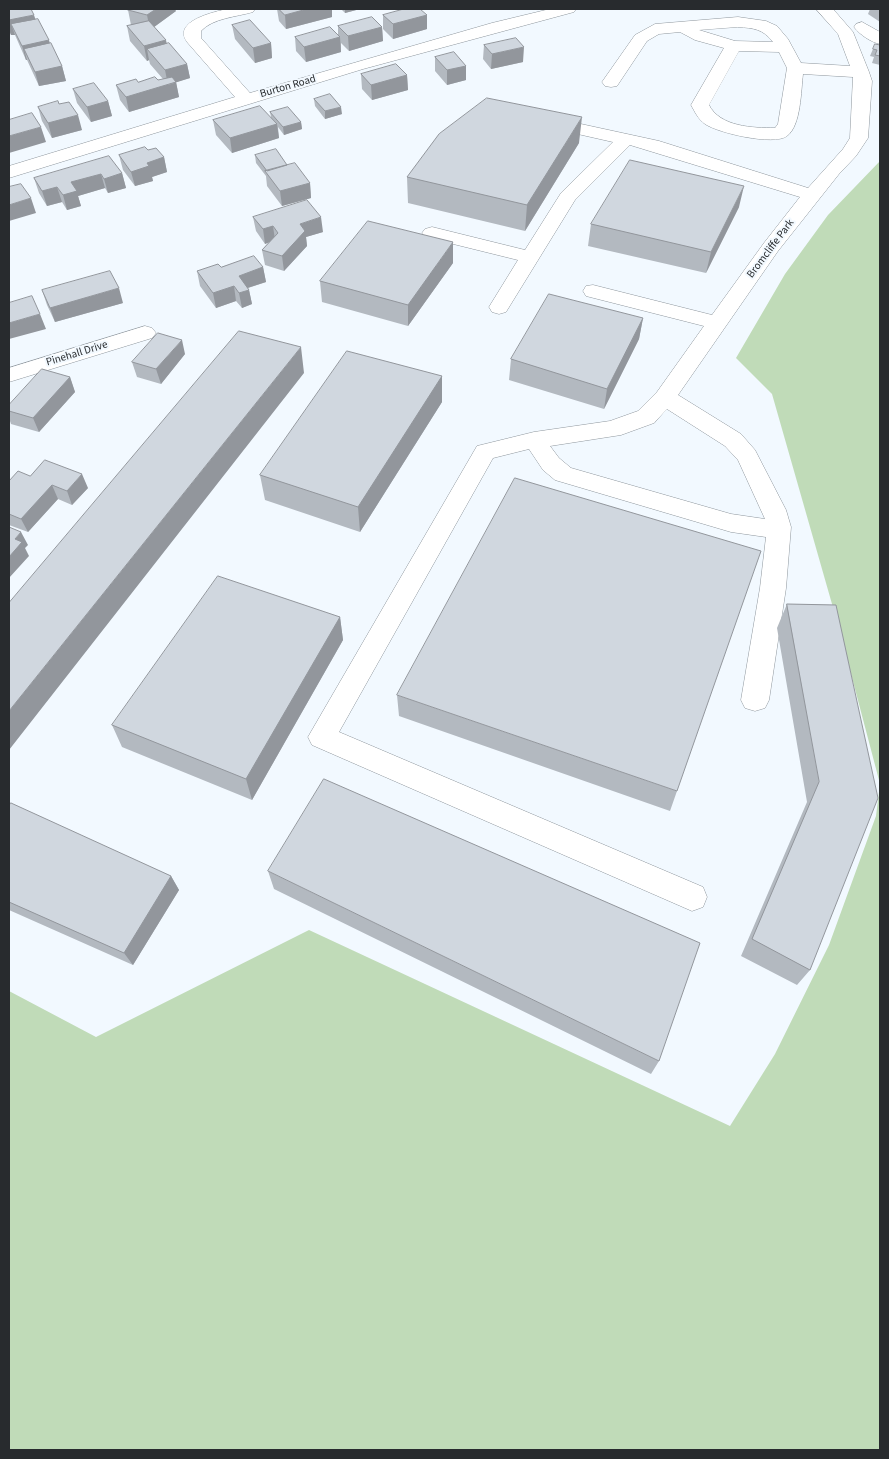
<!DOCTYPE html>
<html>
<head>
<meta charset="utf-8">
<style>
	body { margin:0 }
	#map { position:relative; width:889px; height:1459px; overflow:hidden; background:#f2f9ff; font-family:"Source Sans 3",sans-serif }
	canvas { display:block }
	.frame { position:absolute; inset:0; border:10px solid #282b2e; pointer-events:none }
</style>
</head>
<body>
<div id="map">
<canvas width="889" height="1459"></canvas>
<div class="frame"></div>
</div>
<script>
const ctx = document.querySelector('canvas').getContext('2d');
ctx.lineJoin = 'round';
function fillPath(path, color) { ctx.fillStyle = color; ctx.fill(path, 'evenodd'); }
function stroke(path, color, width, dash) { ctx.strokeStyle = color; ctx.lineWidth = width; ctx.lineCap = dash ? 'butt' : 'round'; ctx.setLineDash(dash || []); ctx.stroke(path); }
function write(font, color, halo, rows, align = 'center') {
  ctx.font = font + ' "Source Sans 3",sans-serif'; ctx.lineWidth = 4; ctx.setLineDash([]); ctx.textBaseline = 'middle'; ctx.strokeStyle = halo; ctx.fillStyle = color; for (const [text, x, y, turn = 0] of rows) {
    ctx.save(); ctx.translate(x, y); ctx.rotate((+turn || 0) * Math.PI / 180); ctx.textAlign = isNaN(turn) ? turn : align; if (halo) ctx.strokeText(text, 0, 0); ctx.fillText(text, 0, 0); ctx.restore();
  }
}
const green = new Path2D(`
	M880 161V1450H9V991L96 1037 309 930 730 1126 775 1054 829 945 876 816 880 784 840 632 772 394 736 358 785 274 828 215Z`);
const minor = new Path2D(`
	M227 9H255L253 12C236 17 213 18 201 31V38L250 93 492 23 550 9H576L574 12 363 69 9 178V166L235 97 187 42C172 21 214 12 227 9Z
	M816 9H833L853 32 869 72 872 81 868 138 856 156 839 174 778 251 678 395 741 434 755 450 786 510 791 527 786 588 769 700 765 708 755 711 745 708 741 700 760 588 766 537 731 532 555 480 543 470 529 449 493 458 339 732 703 887 707 897 703 907 692 911 312 745 308 737 477 446 534 432 610 421 638 411 657 392 704 326 586 296 583 291 586 286 593 285 712 315 764 243 800 197 630 145 575 200 506 312 499 314 492 312 489 307 518 260 425 237 422 233 425 229 432 227 525 250 561 193 613 142 538 125 535 121 538 117 544 116 659 141 808 188 843 149 850 138 853 77 803 74C801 90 801 126 787 136 774 146 718 133 705 124 698 119 695 112 691 105L724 48 695 40 680 32 659 34 647 41 617 86 611 87 605 86 602 82 635 35 655 24 738 17 766 21 777 26 788 39 801 63 850 66 838 34ZM738 27C754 28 763 29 773 42L735 41 699 30ZM739 51 779 52 787 68 778 124 775 128C753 128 720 127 709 105ZM667 409 725 446 738 460 765 519 731 514 571 468 559 458 550 446 621 435 654 423Z
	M862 22 880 32V44C871 42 860 35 854 27L856 24Z
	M145 326 152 328 156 333 152 338 9 382V368Z`);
const wall = new Path2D(`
	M9 9 35 19 62 66 66 81 39 86 27 60H26L15 35H11L9 31Z
	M277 9H332V17L286 29 279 21Z
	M341 9H360L345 13Z
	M870 9H880V22L868 14Z
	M128 10 176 11 154 27 167 44 187 64 190 78 176 82 179 97 129 112 120 100 116 85 138 82 158 80 163 79 150 64 149 60 147 61 130 41 127 26 132 25H131Z
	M383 15H427V29L393 39 383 29Z
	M232 25 271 43 272 58 255 63 235 39Z
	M338 26 382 27 383 41 349 51 341 43V52L306 62 296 51 295 37 338 35Z
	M484 45 523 62 491 69 483 59Z
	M880 45V65L872 63 874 57 870 56 873 49Z
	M435 57 466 66V80L447 85 435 71Z
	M361 74 407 75 408 90 372 100 362 89Z
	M73 89 108 101 112 116 91 122 77 103Z
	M314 99 342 114 325 119 315 106Z
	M59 104 82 130 52 138 42 121 38 107Z
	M270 112 301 122 302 129 284 135 278 127 279 138 232 153 216 135 213 120 271 117Z
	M579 143 525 231 408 203 407 177Z
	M148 150 164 157 167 172 152 177 153 181 135 186 123 170 119 155Z
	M255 155 287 165 310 183 311 198 282 206 267 186 266 176 256 163Z
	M122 173 126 188 108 193 105 188 78 196 81 206 67 210 62 202 47 206 39 193 34 178Z
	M739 207 706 273 588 246 591 224Z
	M253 217 323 232 306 237 307 246 284 271 265 265 262 250 269 242 265 244 256 231Z
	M453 263 408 326 322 302 320 281Z
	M221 267H263L266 282 248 288 249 290 252 304 242 308 236 301 216 308 200 286 197 271Z
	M42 290 123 303 55 322 47 305Z
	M643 318 639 339 604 409 509 380 511 359Z
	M185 354 161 384 137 377 132 362Z
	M442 376V402L360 532 265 500 260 475Z
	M70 377 75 392 39 432 11 424 9 418V405Z
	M30 476 88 488 72 505 58 499 28 532 9 525V481Z
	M787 604 836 605 810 970 797 985 741 956 807 802 777 628Z
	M340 617 343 640 252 800 122 747 112 725Z
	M397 695 677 791 670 811 399 716Z
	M9 806 171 876 179 890 133 965 9 910Z
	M268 871 659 1061 651 1074 274 889Z`);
const shadedWall = new Path2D(`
	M156 9H175L176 11 150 30 147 15Z
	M307 9H332V17L286 29 285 15Z
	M345 9H360L345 13Z
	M34 15 39 30 11 24 15 35H11L9 29V20Z
	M427 15V29L393 39V24Z
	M382 27 383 41 349 51 348 36Z
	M340 37 341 52 306 62 304 47Z
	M49 40 53 55 24 49 27 60H26L22 46Z
	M166 40 169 55 147 49 149 60 147 61 144 46Z
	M271 43 272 58 255 63 253 48Z
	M524 47 523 62 491 69 492 54Z
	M187 64 190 78 168 85 165 70Z
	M62 66 66 81 39 86 35 72Z
	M466 66V80L447 85V70Z
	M407 75 408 90 372 100 371 85Z
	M176 82 179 97 129 112 126 97Z
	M108 101 112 116 91 122 87 107Z
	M341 107 342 114 325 119V111Z
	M78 115 82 130 52 138 48 123Z
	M582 117 579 143 525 231 527 205Z
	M301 122 302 129 284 135 283 127Z
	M277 124 279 138 232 153 230 138Z
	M41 127 46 142 9 153V136Z
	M164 157 167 172 152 177 153 181 135 186 131 172 147 163Z
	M122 173 126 188 108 193 104 179Z
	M101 174 105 188 78 196 81 206 67 210 63 195 71 182Z
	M310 183 311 198 282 206 280 191Z
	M744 186 739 207 706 273 711 252Z
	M57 187 62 202 47 206 42 191Z
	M31 198 36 213 9 221V205Z
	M321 217 323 232 306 237 307 246 284 271 282 256 300 224Z
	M273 226 275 240 265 244 263 229Z
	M453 242V263L408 326V305Z
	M263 267 266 282 241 290 239 276Z
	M234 286 236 301 216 308 213 293Z
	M119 288 123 303 55 322 50 308Z
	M249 290 252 304 242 308 239 293Z
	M40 314 46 329 9 339V323Z
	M643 318 639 339 604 409 607 389Z
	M182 340 185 354 161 384 156 369Z
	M301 347 304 373 9 750V711Z
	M442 376V402L360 532 358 507Z
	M70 377 75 392 39 432 33 418Z
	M82 474 88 488 72 505 67 491Z
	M52 485 58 499 28 532 21 519Z
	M21 532 28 545 25 548 29 556 9 578V557L15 539Z
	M340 617 343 640 252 800 246 779Z
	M171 876 179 890 133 965 124 953Z`);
const building = new Path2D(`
	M9 9H31L34 15 9 20Z
	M130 9H156L147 15 128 10Z
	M279 9H307L285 15Z
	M404 9H420L427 15 393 24 383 15Z
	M372 17 382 27 348 36 338 26Z
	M38 19 49 40 22 46 11 24Z
	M250 20 271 43 253 48 232 25Z
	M149 21 166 40 144 46 127 26Z
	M330 27 340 37 304 47 295 37Z
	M516 38 524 47 492 54 484 45Z
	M51 43 62 66 35 72 24 49Z
	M169 43 187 64 165 70 147 49Z
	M875 44 880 45V56L875 55 877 50 873 49Z
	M454 52 466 66 447 70 435 57Z
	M396 64 407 75 371 85 361 74Z
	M155 77 158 80 172 77 176 82 126 97 116 85 136 79 138 82Z
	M94 83 108 101 87 107 73 89Z
	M330 94 341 107 325 111 314 99Z
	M487 98 582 117 527 205 407 177 439 134Z
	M58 101 59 104 69 102 78 115 48 123 38 107Z
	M260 106 277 124 230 138 213 120Z
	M288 107 301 122 283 127 270 112Z
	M32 113 41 127 9 136V120Z
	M145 147 148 150 156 148 164 157 147 163 149 166 131 172 119 155Z
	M276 149 287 165 267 171 255 155Z
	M109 156 122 173 104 179 101 174 71 182 77 191 63 195 57 187 42 191 34 178Z
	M630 160 744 186 711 252 591 224Z
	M295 163 310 183 280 191 265 171Z
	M21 184 31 198 9 205V187Z
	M307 200 321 217 300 224 305 231 282 256 262 250 278 233 273 226 263 229 253 217Z
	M368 221 453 242 408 305 320 281Z
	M254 256 263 267 239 276 249 290 239 293 234 286 213 293 197 271 218 264 221 267Z
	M110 271 119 288 50 308 42 290Z
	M549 294 643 318 607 389 511 359Z
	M32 296 40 314 9 323V303Z
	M239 331 301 347 9 711V603Z
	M158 333 182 340 156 369 132 362Z
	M347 351 442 376 358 507 260 475Z
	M42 369 70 377 33 418 9 411V405Z
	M45 460 82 474 67 491 52 485 21 519 9 514V481L18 471 30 476Z
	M515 478 761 551 677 791 397 695Z
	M9 527 21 532 15 539 22 542 9 557Z
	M218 576 340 617 246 779 112 725Z
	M787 604 836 605 878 798 810 970 752 939 819 782Z
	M324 779 700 943 659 1061 268 871Z
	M11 803 171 876 124 953 9 902V806Z`);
const farStreetnames = [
	["Burton Road",288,87,-16],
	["Bromcliffe Park",771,249,-53],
	["Pinehall Drive",77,354,-17]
];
fillPath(green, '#c0dbb8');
stroke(minor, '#8e969d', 1);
fillPath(minor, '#fff');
fillPath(wall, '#b3b9c0');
fillPath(shadedWall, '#92969c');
fillPath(building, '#d0d7df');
stroke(building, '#92969c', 1);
write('11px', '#282b2e', '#f2f9ff', farStreetnames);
</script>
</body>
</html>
